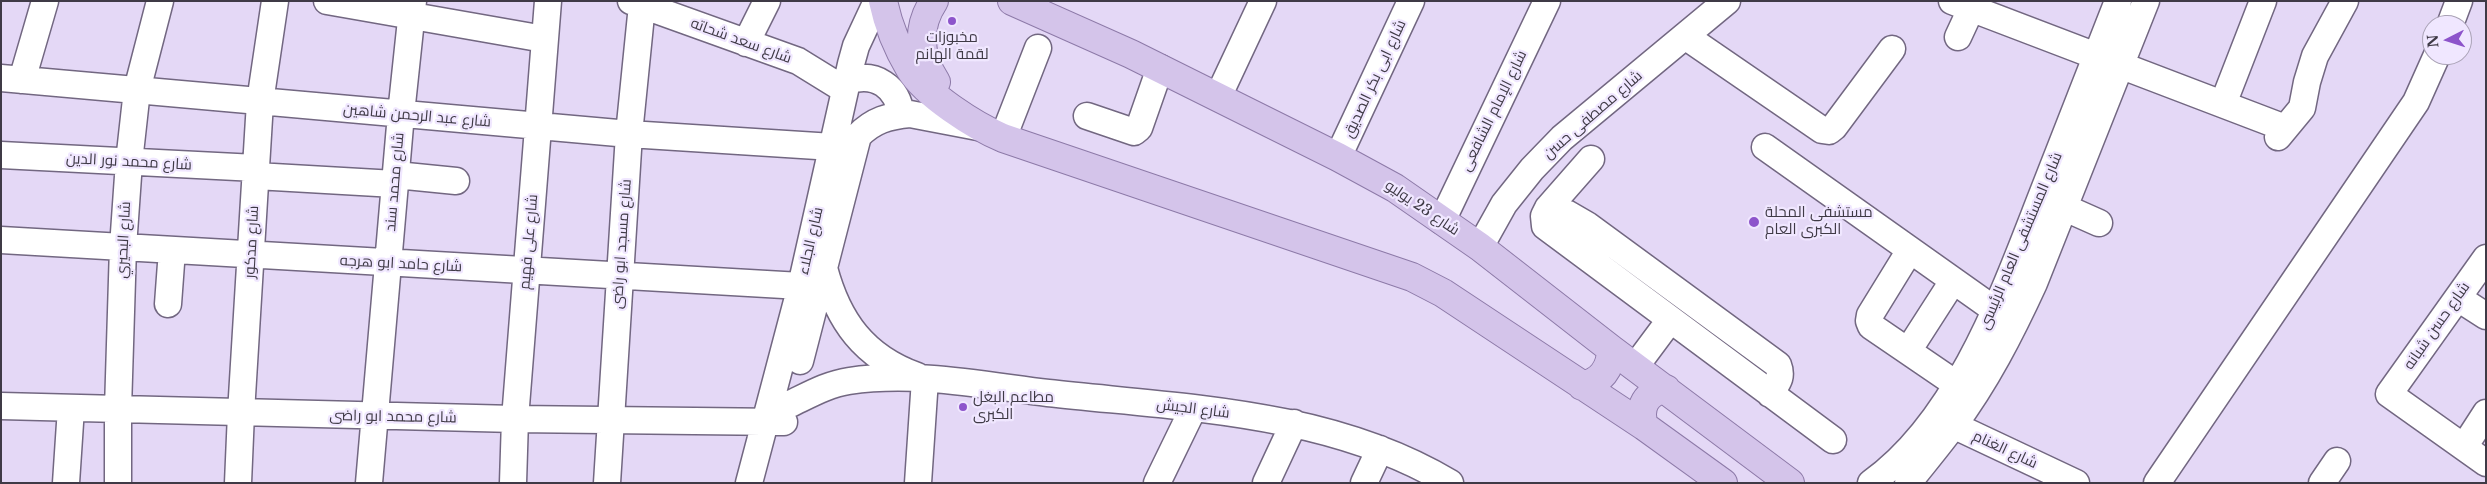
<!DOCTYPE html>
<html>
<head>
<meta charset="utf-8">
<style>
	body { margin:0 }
	#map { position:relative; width:2487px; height:484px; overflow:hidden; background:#e4d8f6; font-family:"Libre Baskerville",serif }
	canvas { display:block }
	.frame { position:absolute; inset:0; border:2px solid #3f3a46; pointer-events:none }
	.north { position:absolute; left:2422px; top:15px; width:50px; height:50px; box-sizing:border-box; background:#f0e7ff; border:1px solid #a9a2b5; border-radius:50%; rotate:265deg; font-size:14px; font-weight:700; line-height:20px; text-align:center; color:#3f3a46 }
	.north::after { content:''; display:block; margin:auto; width:18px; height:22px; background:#8d54cb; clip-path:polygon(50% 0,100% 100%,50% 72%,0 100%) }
</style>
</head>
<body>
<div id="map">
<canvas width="2487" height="484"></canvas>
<div class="frame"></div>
<div class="north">N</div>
</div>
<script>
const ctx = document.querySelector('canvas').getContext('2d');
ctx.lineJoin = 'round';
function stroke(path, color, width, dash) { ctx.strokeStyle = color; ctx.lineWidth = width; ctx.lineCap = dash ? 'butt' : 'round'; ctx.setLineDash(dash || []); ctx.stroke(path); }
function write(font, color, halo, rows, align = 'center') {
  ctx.font = font + ' "Libre Baskerville",Cairo,serif'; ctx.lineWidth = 4.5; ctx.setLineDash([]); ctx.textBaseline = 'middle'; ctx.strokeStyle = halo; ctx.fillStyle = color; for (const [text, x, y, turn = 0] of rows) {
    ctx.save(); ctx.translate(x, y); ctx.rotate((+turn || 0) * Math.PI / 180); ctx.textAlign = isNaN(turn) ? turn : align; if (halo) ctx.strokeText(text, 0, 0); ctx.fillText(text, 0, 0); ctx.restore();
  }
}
const minor = new Path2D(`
	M327 1 544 39
	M631 1 798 61 845 90
	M1952 1 2285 128
	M2450 25 2459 1
	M1685 36 1822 130 1829 131 1834 127 1892 49
	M1958 37 1971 9
	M746 43 767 1
	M1 78 629 134 833 147
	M22 80 45 1
	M848 81C875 71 898 87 901 115
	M1218 97 1263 1
	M2223 104 2263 1
	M1087 116 1134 132 1139 128 1160 68
	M2278 137 2302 108 2307 82 2315 56 2345 1
	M1003 138 1038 48
	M1765 147 1995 310
	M1 155 256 168
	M1338 157 1411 1
	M1591 159 1548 208 1544 216 1545 226 1833 440
	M396 175 456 181
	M256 176 395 184
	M2063 207 2099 223
	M1548 208 1568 214 1587 225 1778 365C1783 378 1777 383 1770 394
	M1442 221 1547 1
	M1 240 801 286
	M1480 247 1504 204 1532 169 1562 138 1727 1
	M1910 250 1870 315 1869 321 1871 326 1956 384
	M2486 258 2389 394 2486 463
	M824 268C838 321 864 357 917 376
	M2458 298 2486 316
	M168 304 172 250
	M1908 351 1953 281
	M800 361 858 136C873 120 889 116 910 114L978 127
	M1635 367 1670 320
	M790 404C809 395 828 384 849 381 914 371 983 385 1048 393 1184 408 1330 411 1450 483
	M1 406 515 419 784 422
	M1938 418 2076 483
	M2464 447 2486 413
	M66 483 71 408
	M118 483V409L123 247 129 162 137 90 160 1
	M238 483 241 413 260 102 275 1
	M369 483 401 114 413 1
	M513 483 515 419 548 1
	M607 483 629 134 642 5
	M749 483 801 286 851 64 856 46 877 1
	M918 483 925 379
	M1157 483 1193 409
	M1266 483 1294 423
	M1364 483 1380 449
	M1871 483C1959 420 2004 292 2042 195 2067 130 2093 66 2118 1
	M1908 483C1923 464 1939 445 1953 426 1986 382 2011 333 2034 283L2146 1
	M2157 483 2416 102 2437 55
	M2322 483 2337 461`);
const major = new Path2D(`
	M883 1C888 25 898 49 910 69 926 95 975 126 1003 138L1412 277 1443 293 1644 426 1723 483
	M934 1C916 28 919 56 936 82
	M1012 1 1131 54 1338 157 1395 188 1480 247 1611 349 1790 483
	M1582 386C1601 382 1611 369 1611 349
	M1644 426C1638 407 1646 392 1666 389`);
const markers = [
	[952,21,5,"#8d54cb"],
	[1754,222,6,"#8d54cb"],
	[963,407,5,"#8d54cb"]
];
const poiNames = [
	["مخبوزات",952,38,"center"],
	["لقمة الهانم",952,55,"center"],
	["مستشفى المحلة",1765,213],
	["الكبرى العام",1765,230],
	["مطاعم البغل",973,398],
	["الكبرى",973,415]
];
const streetNames = [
	["شارع سعد شحاته",741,41,20],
	["شارع ابى بكر الصديق",1375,79,-65],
	["شارع الإمام الشافعى",1494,111,-64],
	["شارع مصطفى حسن",1593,115,-41],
	["شارع عبد الرحمن شاهين",417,116,5],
	["شارع محمد نور الدين",129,162,3],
	["شارع محمد سند",395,182,-85],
	["شارع 23 يوليو",1422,208,34],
	["شارع البحيري",124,240,-87],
	["شارع الجلاء",811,241,-77],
	["شارع المستشفى العام الرئيسى",2021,241,-67],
	["شارع مدكور",252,242,-87],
	["شارع على فهيم",529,242,-85],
	["شارع مسجد ابو راضى",622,244,-86],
	["شارع حامد ابو هرجه",401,264,3],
	["شارع حسن شبانه",2437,326,-55],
	["شارع الجيش",1193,409,7],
	["شارع محمد ابو راضى",393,417,1],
	["شارع الغنام",2005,450,25]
];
stroke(minor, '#726781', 29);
stroke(major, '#8d7aa8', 30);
stroke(minor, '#fff', 26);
stroke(major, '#d4c4ea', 28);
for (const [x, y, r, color] of markers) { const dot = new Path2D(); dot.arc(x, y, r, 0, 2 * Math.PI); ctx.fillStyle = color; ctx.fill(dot); stroke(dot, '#f0e7ff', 2); }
write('15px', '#3f3a46', '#f0e7ff', poiNames, 'left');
write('15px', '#3f3a46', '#f0e7ff', streetNames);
</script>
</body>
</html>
